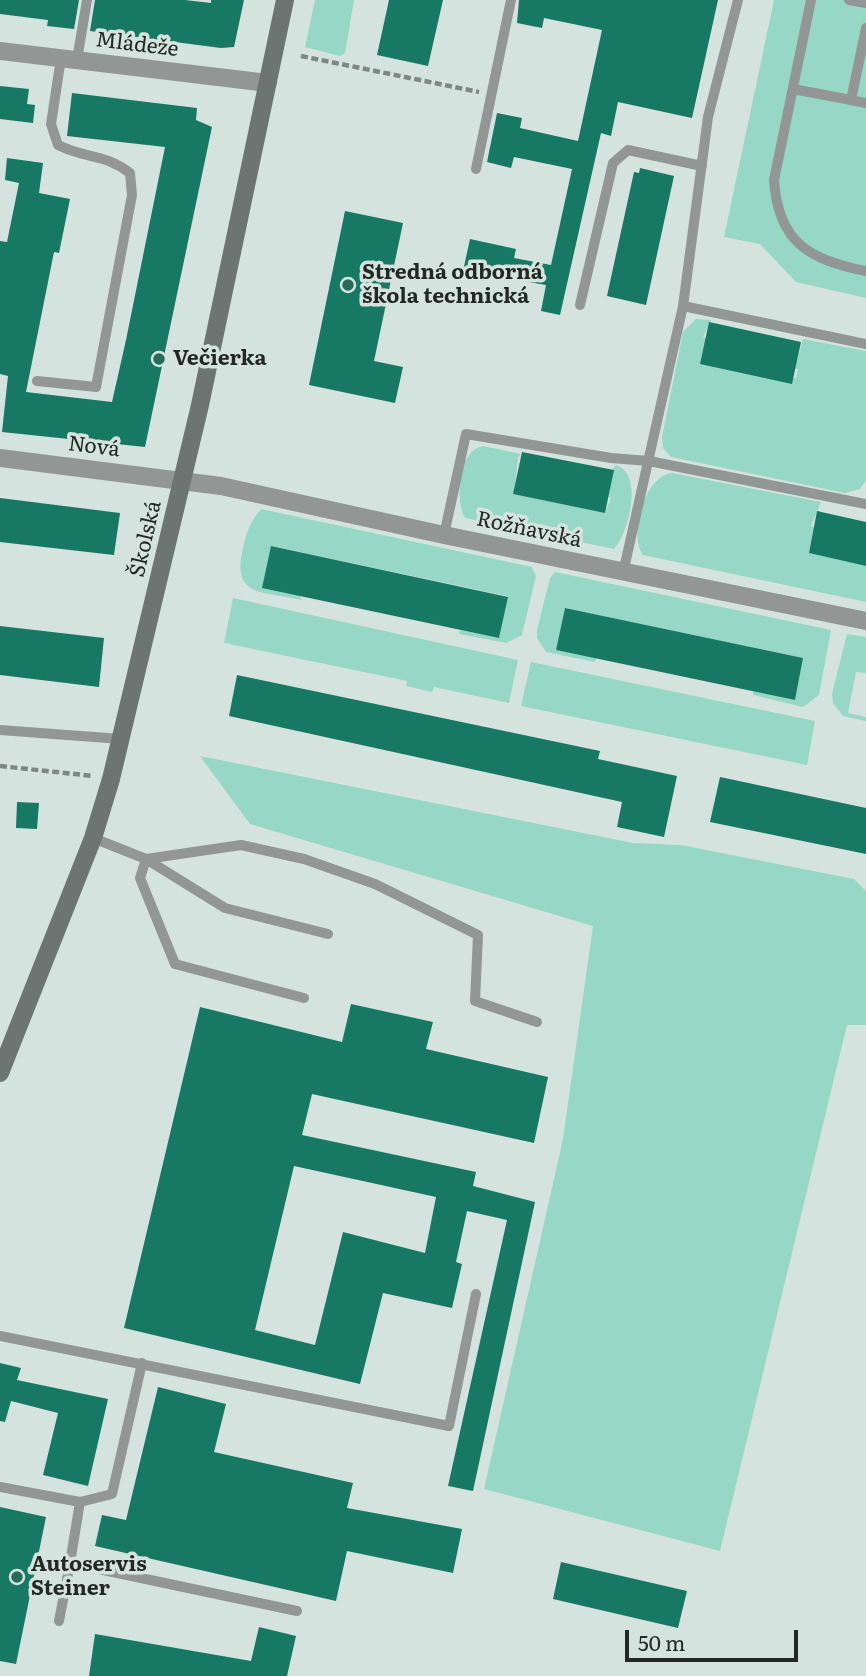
<!DOCTYPE html>
<html>
<head>
<meta charset="utf-8">
<style>
	body { margin:0 }
	#map { position:relative; width:866px; height:1676px; overflow:hidden; background:#d5e3de; font-family:Literata,serif }
	canvas { display:block }
	.scale { position:absolute; left:625px; top:1630px; width:173px; height:32px; box-sizing:border-box; border:4px solid #232826; border-top:0; padding-left:9px; font-size:21px; line-height:24px; white-space:nowrap; color:#232826; -webkit-text-stroke:5px #d5e3de; paint-order:stroke }
</style>
</head>
<body>
<div id="map">
<canvas width="866" height="1676"></canvas>
<div class="scale">50 m</div>
</div>
<script>
const ctx = document.querySelector('canvas').getContext('2d');
ctx.lineJoin = 'round';
function fillPath(path, color) { ctx.fillStyle = color; ctx.fill(path, 'evenodd'); }
function stroke(path, color, width, dash) { ctx.strokeStyle = color; ctx.lineWidth = width; ctx.lineCap = dash ? 'butt' : 'round'; ctx.setLineDash(dash || []); ctx.stroke(path); }
function write(font, color, halo, rows, align = 'center') {
  ctx.font = font + ' Literata,serif'; ctx.lineWidth = 7; ctx.setLineDash([]); ctx.textBaseline = 'middle'; ctx.strokeStyle = halo; ctx.fillStyle = color; for (const [text, x, y, turn = 0] of rows) {
    ctx.save(); ctx.translate(x, y); ctx.rotate((+turn || 0) * Math.PI / 180); ctx.textAlign = isNaN(turn) ? turn : align; if (halo) ctx.strokeText(text, 0, 0); ctx.fillText(text, 0, 0); ctx.restore();
  }
}
const green = new Path2D(`
	M315 0H354L345 53 340 56 305 47Z
	M774 0H866V298L796 282 760 244 724 237Z
	M696 319 711 320 703 337 793 378H796L798 369 795 368 803 339 866 351V480L860 489 845 493 671 457 663 448 662 437 683 332Z
	M483 446 521 454 518 458 514 494 605 513 611 498 609 497 612 470 616 465C644 474 629 533 614 549L465 518C455 500 458 450 483 446Z
	M672 473 821 502 811 526 814 527 809 553 866 566V602L643 555C629 535 644 476 672 473Z
	M261 509 532 567 536 576 522 635 506 643 459 634 460 630 499 638 507 596 272 546 302 600C263 591 231 598 243 548 247 531 250 522 261 509Z
	M555 572 831 630 819 695 803 707 753 695V691L795 700 803 658 565 608 556 650 596 658 595 662 546 652 537 638V630L550 578Z
	M233 598 518 660 509 703 434 687 432 692 406 686 407 681 224 643Z
	M847 634 866 637V673L856 672 848 713 866 717V721L843 716 833 703 832 694Z
	M531 662 815 721 807 765 521 706Z
	M200 756 633 843 681 845 854 879 866 891V1025H847L720 1551 484 1489 563 1139 593 926 250 824Z`);
const building = new Path2D(`
	M0 0H79L74 29 47 26 48 20 0 14Z
	M95 0H185L211 3V0H244L234 47 221 48 90 31Z
	M389 0H443L428 66 377 55Z
	M519 0H718L692 118 618 102 611 136 601 133 560 315 541 311 546 285 463 271 470 239 516 249 514 258 551 265 572 169 514 157 511 168 487 162 497 113 522 118 520 128 578 141 602 30 544 18 542 28 517 23Z
	M0 86 29 89 27 104 35 105 33 123 0 119Z
	M72 93 197 108 196 120 212 127 145 447 2 432 8 376 0 374V241L7 242 19 183 5 180 7 158 43 163 39 193 70 199 59 253 54 252 26 392 112 402 126 340 165 147 67 136Z
	M640 168 674 176 646 305 607 296 634 172 639 173Z
	M345 211 403 223 374 361 403 367 395 403 309 385Z
	M709 322 801 342 792 384 700 364Z
	M522 452 614 470 605 513 513 494Z
	M0 498 120 513 114 555 0 542Z
	M817 511 866 522V566L809 553Z
	M271 546 508 597 499 638 262 588Z
	M565 608 803 658 795 700 556 650Z
	M0 626 104 638 99 687 0 675Z
	M237 675 600 751 598 759 677 776 664 837 617 827 622 802 229 716Z
	M720 777 866 808V854L710 822Z
	M17 802 39 803 37 829 16 828Z
	M351 1004 433 1022 426 1049 548 1077 534 1143 312 1094 302 1135 476 1172 473 1186 535 1202 473 1491 448 1486 507 1220 467 1211 456 1262 462 1264 452 1308 383 1293 360 1384 124 1328 200 1007 342 1042ZM294 1166 436 1197 425 1253 343 1232 315 1345 255 1330Z
	M0 1363 21 1368 17 1380 108 1399 88 1486 43 1475 58 1413 11 1401 5 1422 0 1421Z
	M158 1387 226 1404 214 1452 353 1483 347 1508 462 1529 453 1573 347 1551 336 1601 95 1546 102 1515 126 1520Z
	M0 1507 46 1517 16 1664 0 1661Z
	M561 1562 687 1591 678 1628 553 1599Z
	M259 1627 296 1636 287 1676H89L95 1634 251 1661Z`);
const path = new Path2D(`
	M301 56 479 92
	M0 766 93 776`);
const lane = new Path2D(`
	M811 0 774 180C778 242 809 260 866 271
	M849 0 866 3
	M77 60 87 0
	M793 89 851 100 866 28
	M851 100 866 103
	M476 169 511 0
	M580 305 613 163 628 150 702 166
	M683 306 708 117 738 0
	M37 381 96 387 132 195 130 173C104 153 86 159 58 145L51 124 61 58
	M444 535 466 434 611 458 649 461 866 504
	M623 573 683 306 866 344
	M0 730 121 739
	M93 838 146 859 241 845 304 859 375 884 478 935 475 1001 537 1022
	M304 998 175 964 140 878 146 859 225 908 328 934
	M0 1336 449 1426 476 1294
	M0 1487 80 1502 70 1563 297 1611
	M80 1502 112 1494 142 1363
	M59 1621 70 1563`);
const street = new Path2D(`
	M0 51 268 83
	M0 458 221 486 444 535 866 621`);
const secondary = new Path2D(`
	M0 1073 93 838 111 779 200 405 285 0`);
const markers = [
	[348,285,7,"#296b5a"],
	[159,359,7,"#296b5a"],
	[17,1577,7,"#296b5a"]
];
const streetNames = [
	["Mládeže",137,45,7],
	["Nová",94,447,7],
	["Rožňavská",529,530,12],
	["Školská",146,539,-77]
];
const poiNames = [
	["Stredná odborná",362,273],
	["škola technická",362,297],
	["Večierka",173,359],
	["Autoservis",31,1565],
	["Steiner",31,1589]
];
fillPath(green, '#96d8c5');
fillPath(building, '#177863');
stroke(path, '#7d8783', 4.5, [7, 3.5]);
stroke(lane, '#929795', 10);
stroke(street, '#929795', 18);
stroke(secondary, '#6d7572', 18);
for (const [x, y, r, color] of markers) { const dot = new Path2D(); dot.arc(x, y, r, 0, 2 * Math.PI); ctx.fillStyle = color; ctx.fill(dot); stroke(dot, '#d5e3de', 2.5); }
write('21px', '#232826', '#d5e3de', streetNames);
write('bold 21px', '#232826', '#d5e3de', poiNames, 'left');
</script>
</body>
</html>
